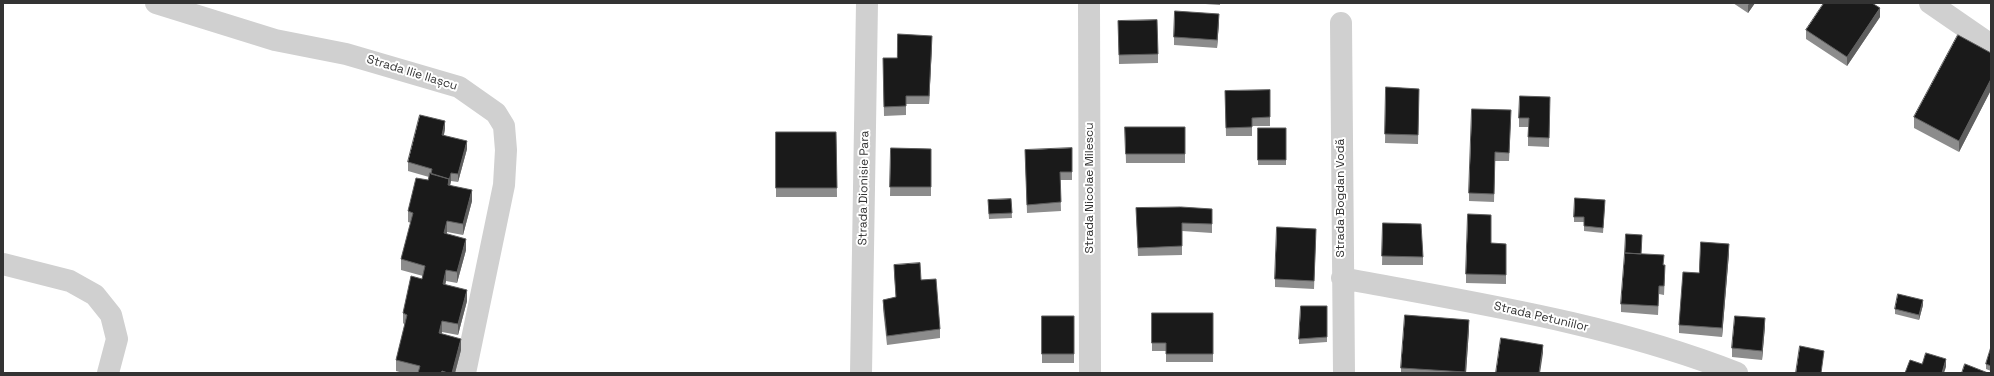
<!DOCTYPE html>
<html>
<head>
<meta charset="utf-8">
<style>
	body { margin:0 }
	#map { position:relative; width:1994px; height:376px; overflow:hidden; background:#fff; font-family:"Space Grotesk",sans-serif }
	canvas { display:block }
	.frame { position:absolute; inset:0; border:4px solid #333; pointer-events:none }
</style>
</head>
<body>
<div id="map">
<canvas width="1994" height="376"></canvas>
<div class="frame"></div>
</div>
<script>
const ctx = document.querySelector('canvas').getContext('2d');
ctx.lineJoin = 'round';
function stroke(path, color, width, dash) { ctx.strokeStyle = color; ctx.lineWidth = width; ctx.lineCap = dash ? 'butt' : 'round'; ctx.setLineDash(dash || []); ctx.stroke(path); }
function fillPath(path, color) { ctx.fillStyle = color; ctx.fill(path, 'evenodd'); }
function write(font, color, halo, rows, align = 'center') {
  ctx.font = font + ' "Space Grotesk",sans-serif'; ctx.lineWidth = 4; ctx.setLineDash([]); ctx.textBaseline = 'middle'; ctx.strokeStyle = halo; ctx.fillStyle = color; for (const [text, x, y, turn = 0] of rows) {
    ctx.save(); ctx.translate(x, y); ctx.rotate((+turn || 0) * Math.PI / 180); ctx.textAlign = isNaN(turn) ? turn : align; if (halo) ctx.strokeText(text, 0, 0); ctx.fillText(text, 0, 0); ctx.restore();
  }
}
const minor = new Path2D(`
	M156 3 275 40 346 54 459 87 496 113 504 126 506 150 504 185 465 373
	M1089 3 1090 373
	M1930 3 1991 45
	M1341 23 1344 373
	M3 264 70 281 95 295 111 315 117 339 108 373
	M1342 278C1474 303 1610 323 1737 373
	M861 373 867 3`);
const wall = new Path2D(`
	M1191 3H1220V5Z
	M1733 3H1755L1748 13Z
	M1880 17 1847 66 1806 39V30Z
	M1118 21 1158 54V63L1119 64Z
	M1219 22 1217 48 1174 45V37Z
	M932 44 929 104H906V115L884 116 883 58H897Z
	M1991 53V90L1959 152 1914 128V117Z
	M1386 87 1419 89 1418 144 1385 143Z
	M1270 90V126H1252V136H1226L1225 91Z
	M1550 105 1549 147 1528 146V127H1519V118Z
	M1511 119 1509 161H1495L1494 202 1469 201V193Z
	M1125 127H1185V163H1126Z
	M1258 128H1286V165H1258Z
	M445 129 444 135 467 149 458 182 451 181 450 185 472 201 463 235 447 232V234L466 250 457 283 446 281 445 285 467 301 458 335 442 332 441 334 461 350 455 373H403L396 371V360L405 325 403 323V313L422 279 423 276 401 270V259L411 223 408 222V211L428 180 429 177 408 171V162Z
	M776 132H836L837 197H776Z
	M891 148 931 149V196H890Z
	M1025 150 1072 172V180H1060L1061 211 1027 213Z
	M1011 199 1012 218 989 219 988 204Z
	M1605 205 1603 233 1584 231V222H1574V217Z
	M1136 208 1212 209V233L1182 231V255L1138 256Z
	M1383 223 1423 257V265H1382Z
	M1316 237 1314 289 1275 287V279Z
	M1642 240 1641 254 1664 265 1665 274 1664 295 1659 294 1658 315 1621 312V304Z
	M1491 243 1506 244V284L1466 283V274Z
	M1729 253 1722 337 1679 333V325L1699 273Z
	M894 265 921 280 940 329V338L887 345 883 309V300L896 297 894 274Z
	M1923 305 1919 320 1895 314V309Z
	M1327 306V342L1299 344V339Z
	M1152 313H1213V362H1166V351H1152Z
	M1042 316H1074V363H1042Z
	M1765 326 1762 360 1732 357V348Z
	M1469 329 1466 373H1401V368Z
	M1991 347V371L1986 369V364Z`);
const shadedWall = new Path2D(`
	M1750 3H1755L1748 13V5Z
	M1880 8V17L1847 66V57Z
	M1219 14V22L1217 48V40Z
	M932 36V44L929 104V96Z
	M1991 79V90L1959 152V141Z
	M445 121V129L442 143V135Z
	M467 141V149L458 182V174Z
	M451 173V181L448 196V185Z
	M472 190V201L463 235V224Z
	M447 221V232L444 244V233Z
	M466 239V250L457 283V272Z
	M1729 244V253L1722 337V328Z
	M446 270V281L443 295V284Z
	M467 290V301L458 335V324Z
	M1923 300V305L1919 320V315Z
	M1765 318V326L1762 360V351Z
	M1469 320V329L1466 373H1465Z
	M442 321V332L439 344V333Z
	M461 339V350L455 373H452Z
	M1543 345V353L1540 373H1539Z
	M1946 359V367L1944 373H1942Z`);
const building = new Path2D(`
	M1824 3H1872L1880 8 1847 57 1806 30Z
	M1175 11 1219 14 1217 40 1174 37Z
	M1157 20 1158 54 1119 55 1118 21Z
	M898 34 932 36 929 96H906V106L884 107 883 58H897Z
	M1958 35 1991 53V79L1959 141 1914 117Z
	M1386 87 1419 89 1418 135 1385 134Z
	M1270 90V117L1252 118V127L1226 128 1225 91Z
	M1520 96 1550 97 1549 138 1528 137 1529 118H1519Z
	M1472 109 1511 110 1509 153 1495 152 1494 194 1469 193Z
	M420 115 445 121 442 135 467 141 458 174 451 173 449 181V179L431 174 432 169 408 162Z
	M1125 127H1185V154H1126Z
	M1258 128H1286V160H1258Z
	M776 132H836L837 188H776Z
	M891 148 931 149V187H890Z
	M1072 148V172H1060L1061 202 1027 205 1025 150Z
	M430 173 449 179 448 185 472 190 463 224 447 221 444 233 466 239 457 272 446 270 443 284 467 290 458 324 442 321 439 333 461 339 452 373H448L442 371 441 373H418L420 366 396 360 407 315 403 313 411 276 422 279 425 266 401 259 413 213 408 211 416 178 428 180Z
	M1575 198 1605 200 1603 228 1584 226V217H1574Z
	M1011 199 1012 213 989 214 988 200Z
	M1181 207 1212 209V224L1182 223V246L1138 248 1136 208Z
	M1468 214 1491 215V243L1506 244V275L1466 274Z
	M1383 223 1421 224 1423 257 1382 256Z
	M1277 227 1316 229 1314 281 1275 279Z
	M1626 234 1642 235 1641 254 1625 253Z
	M1701 242 1729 244 1722 328 1679 325 1683 272 1699 273Z
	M1625 253 1664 255 1663 265H1665L1664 286H1659L1658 306 1621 304Z
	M920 263 921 280 936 279 940 329 887 336 883 300 896 297 894 265Z
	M1898 294 1923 300 1919 315 1895 309Z
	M1301 306H1327V337L1299 339Z
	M1152 313H1213V354H1166V343H1152Z
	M1405 315 1469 320 1465 372 1401 368Z
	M1042 316H1074V354H1042Z
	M1735 316 1765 318 1762 351 1732 348Z
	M1501 338 1543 345 1539 373H1496Z
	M1800 346 1824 351 1821 373H1796Z
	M1991 347V366L1986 364Z
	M1926 353 1946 359 1942 373H1905L1910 360 1922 364Z
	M1965 364 1988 373H1962Z`);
const streetNames = [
	["Strada Ilie Ilașcu",412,73,17],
	["Strada Dionisie Para",864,188,-89],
	["Strada Nicolae Milescu",1090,188,-90],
	["Strada Bogdan Vodă",1341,198,-90],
	["Strada Petuniilor",1541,317,13]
];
stroke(minor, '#d0d0d0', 22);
fillPath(wall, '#8c8c8c');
fillPath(shadedWall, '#5f5f5f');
fillPath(building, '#1a1a1a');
stroke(building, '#5f5f5f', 1);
write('12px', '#333', '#fff', streetNames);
</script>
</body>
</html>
